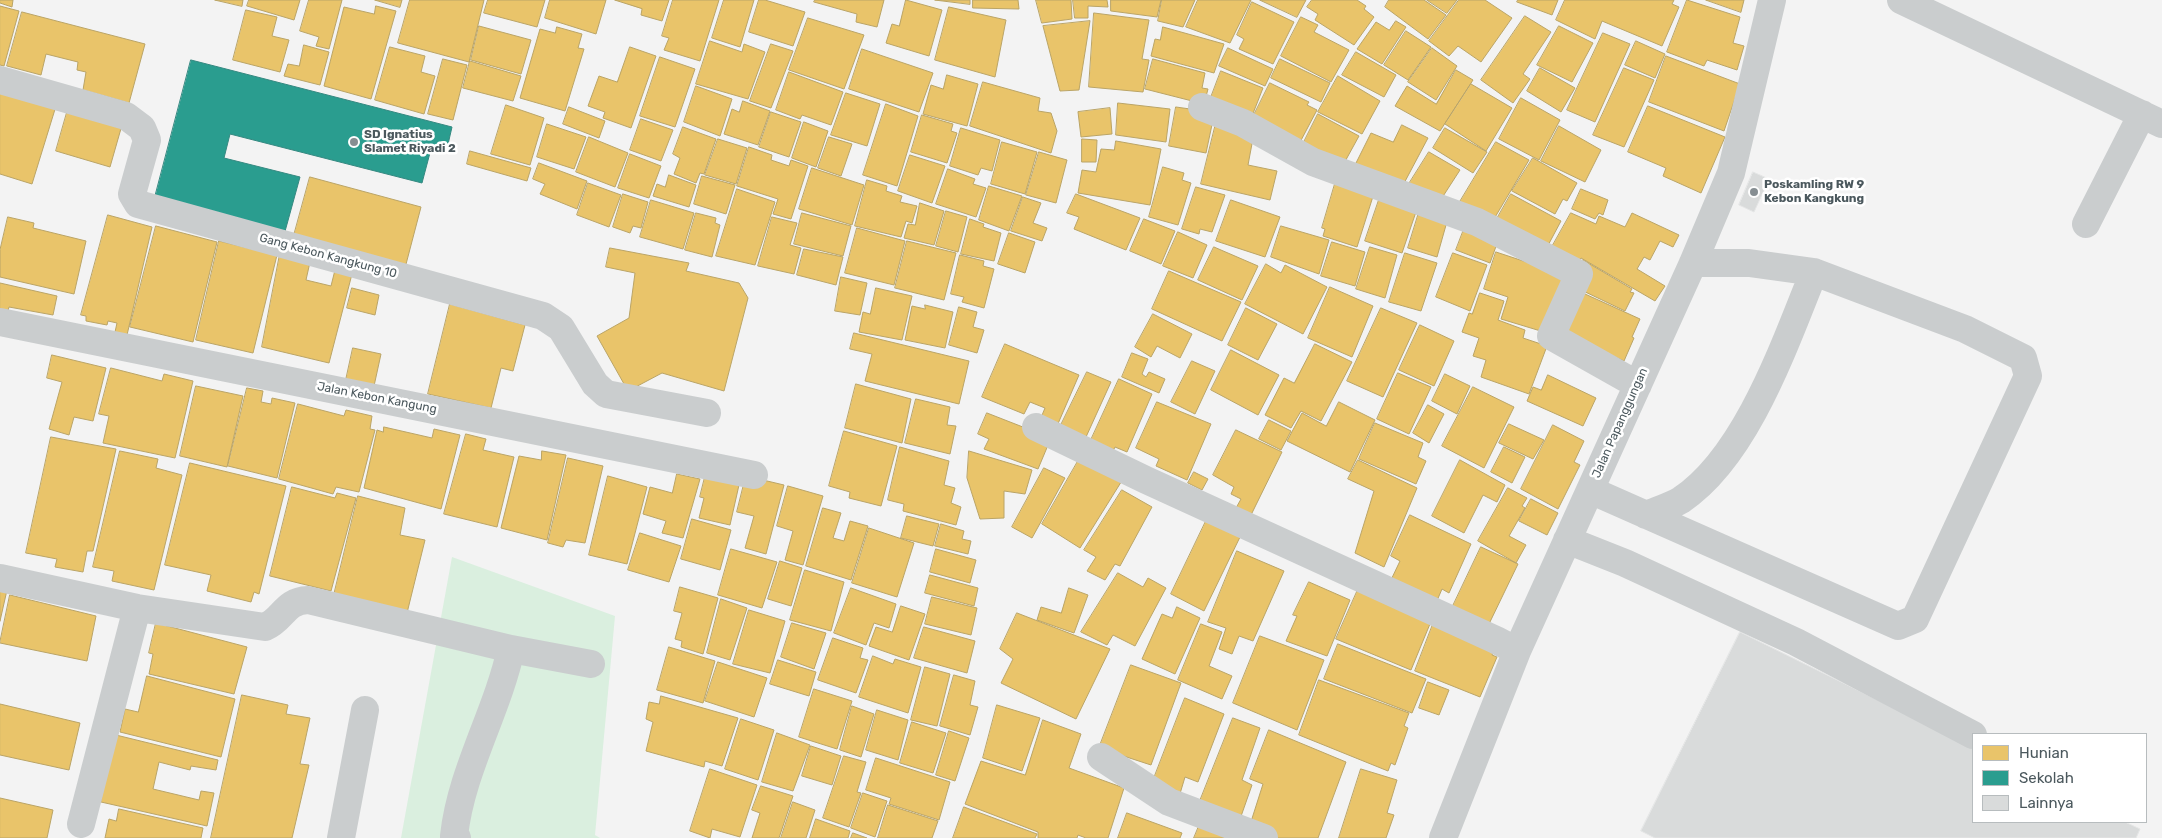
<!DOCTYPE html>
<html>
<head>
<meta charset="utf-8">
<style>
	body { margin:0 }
	#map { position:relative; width:2162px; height:838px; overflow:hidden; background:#f3f3f3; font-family:Rubik,sans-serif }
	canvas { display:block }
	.legend { position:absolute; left:1972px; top:733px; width:175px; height:90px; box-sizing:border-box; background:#fff; border:1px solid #b7bcbe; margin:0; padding:6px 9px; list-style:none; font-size:15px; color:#4b585d }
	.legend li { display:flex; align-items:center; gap:10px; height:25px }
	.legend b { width:25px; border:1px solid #b7bcbe }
</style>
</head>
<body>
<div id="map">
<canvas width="2162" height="838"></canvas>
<ul class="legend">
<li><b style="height:14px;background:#e9c46a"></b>Hunian</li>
<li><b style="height:14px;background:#2a9d8f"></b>Sekolah</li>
<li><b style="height:14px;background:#d9dbdb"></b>Lainnya</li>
</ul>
</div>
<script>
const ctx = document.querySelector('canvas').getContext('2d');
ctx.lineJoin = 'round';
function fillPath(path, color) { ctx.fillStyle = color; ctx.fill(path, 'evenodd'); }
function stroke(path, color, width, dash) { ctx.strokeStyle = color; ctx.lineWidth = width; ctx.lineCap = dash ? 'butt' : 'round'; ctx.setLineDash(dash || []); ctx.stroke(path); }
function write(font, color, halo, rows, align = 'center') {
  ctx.font = font + ' Rubik,sans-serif'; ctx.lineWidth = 5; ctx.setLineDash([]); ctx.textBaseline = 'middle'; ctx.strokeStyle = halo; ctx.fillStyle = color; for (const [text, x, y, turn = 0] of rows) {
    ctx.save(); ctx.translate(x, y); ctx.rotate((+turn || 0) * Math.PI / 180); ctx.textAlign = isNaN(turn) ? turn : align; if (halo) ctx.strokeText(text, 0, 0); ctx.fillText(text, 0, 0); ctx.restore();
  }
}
const green = new Path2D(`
	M452 557 615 616 595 835 600 838H401Z`);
const homes = new Path2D(`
	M0 0H13L12 7 0 3Z
	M215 0H243L242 6Z
	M249 0H300L294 20 247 6Z
	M309 0H342L329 49 316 46 319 37 300 31Z
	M375 0H402L400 7Z
	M410 0H484L469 62 398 43Z
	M488 0H545L537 27 484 13Z
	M550 0H606L596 34 545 18Z
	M615 0H669L662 21 641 15 642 9Z
	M673 0H719L700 61 664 50 669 38 662 36Z
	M724 0H754L740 47 712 38Z
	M759 0H765L805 12 793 46 749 32Z
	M815 0H884L877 27 856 22 857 14 814 2Z
	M906 0 942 10 929 56 886 43 892 24 899 26Z
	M935 0H970V4Z
	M973 0H1018L1019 9 973 8Z
	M1036 0H1071L1072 19 1042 23Z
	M1073 0H1107L1108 7 1088 6V18H1075Z
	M1111 0H1161L1157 17 1111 11Z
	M1162 0H1195L1183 27 1158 21Z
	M1198 0H1251L1230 43 1186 27Z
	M1260 0H1306L1297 17Z
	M1312 0H1357L1366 6 1364 9 1374 17 1354 45 1315 20 1318 14 1307 7Z
	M1389 0H1424L1446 15 1428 39 1385 7Z
	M1427 0H1457L1447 13Z
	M1459 0H1485L1512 18 1481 62 1458 46 1449 56 1429 41Z
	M1518 0H1558L1552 15 1517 2Z
	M1565 0H1674L1672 4 1679 7 1662 46 1602 21 1595 39 1556 20Z
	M1687 0 1740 17 1733 43 1744 46 1737 70 1707 60 1704 66 1667 52Z
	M1706 0H1744L1741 12Z
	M1252 2 1294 22 1273 64 1239 49 1244 39 1237 35Z
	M0 6 19 11 4 66 0 65Z
	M376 6 396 11 371 99 324 86 344 7 374 14Z
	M949 7 1006 20 995 77 935 60Z
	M246 10 277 17 272 36 289 40 280 72 233 60Z
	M22 12 145 44 129 103 83 90 86 72 77 70 78 62 46 54 41 75 7 66Z
	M1094 13 1149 20 1142 59 1149 60 1143 92 1089 87Z
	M1525 16 1551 32 1523 74 1530 79 1513 103 1481 80Z
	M1301 17 1318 25 1314 32 1349 50 1331 82 1281 56Z
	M808 18 864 35 844 89 789 70Z
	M1090 21 1079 90 1060 91 1043 26Z
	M1396 21 1406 27 1382 64 1357 49 1376 22 1389 30Z
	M479 26 531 40 521 74 471 60Z
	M1559 26 1593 43 1572 82 1537 65Z
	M557 27 582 34 578 48 584 49 565 111 520 98 540 29 555 33Z
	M1163 27 1224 44 1214 73 1151 56 1155 39 1160 40Z
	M1406 31 1431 47 1408 80 1384 65Z
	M1603 33 1630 44 1595 122 1567 110Z
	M710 41 742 52 744 44 765 52 748 99 696 84Z
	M1636 41 1665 54 1655 78 1625 65Z
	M771 44 793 51 771 108 750 101Z
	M304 45 329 52 320 85 284 76 288 64 299 66Z
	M390 47 425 56 421 72 435 76 424 114 375 100Z
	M630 47 656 56 631 128 603 118 605 112 588 106 599 76 617 82Z
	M1228 48 1273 69 1265 86 1219 66Z
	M1432 48 1457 66 1436 100 1408 82Z
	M862 49 933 73 919 112 849 89Z
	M1356 52 1396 75 1384 97 1342 75Z
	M1666 56 1740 84 1724 131 1649 102Z
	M660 57 695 69 675 127 640 116Z
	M443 59 467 65 453 120 428 114Z
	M1153 59 1205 73 1202 88 1208 89 1204 104 1145 89Z
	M1280 59 1330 83 1321 102 1271 78Z
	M470 61 521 76 513 101 463 88Z
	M1540 68 1575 88 1561 112 1527 91Z
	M1624 68 1654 80 1624 147 1593 135Z
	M1456 70 1473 80 1440 131 1395 106 1407 86 1436 104Z
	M1221 71 1263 88 1252 116 1210 100Z
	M789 72 843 92 831 125 802 115 800 119 776 110Z
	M947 75 978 84 967 126 923 114 931 85 943 89Z
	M1338 76 1380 101 1362 134 1318 112Z
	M983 82 1040 98 1038 111 1051 113 1057 131 1051 153 970 126Z
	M1270 83 1309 102 1307 105 1317 110 1298 146 1250 123Z
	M1471 84 1512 108 1486 151 1445 124Z
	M696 86 732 99 720 136 684 122Z
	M0 90 56 106 32 184 0 174Z
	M846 93 880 104 867 146 831 135Z
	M1521 98 1560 120 1539 160 1499 139Z
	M743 101 770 111 758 145 724 134 732 109 739 112Z
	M1118 103 1170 109 1166 142 1116 135Z
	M886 104 918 116 897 186 863 175Z
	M506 105 544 118 530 165 491 154Z
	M1648 106 1725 137 1701 193 1663 176 1666 168 1628 152Z
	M569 107 605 121 599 138 563 124Z
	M1176 107 1197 110 1213 120 1206 153 1169 146Z
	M1110 108 1112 134 1081 137 1078 112Z
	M68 109 122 125 110 167 56 151Z
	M771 112 801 122 789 157 759 147Z
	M1318 114 1359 136 1342 167 1301 148Z
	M922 115 953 124 951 131 957 133 947 163 911 152Z
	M641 119 673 130 661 161 630 150Z
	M804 122 828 131 816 167 792 158Z
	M1216 123 1254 133 1248 165 1277 171 1270 200 1201 184Z
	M547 124 586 137 574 169 537 157Z
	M1402 125 1428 138 1401 189 1353 169 1371 133 1393 142Z
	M1559 126 1601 150 1585 182 1541 161Z
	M683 127 716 139 704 174 700 173 696 183 674 174 680 158 673 154Z
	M961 128 1000 140 992 171 981 168 978 175 950 166Z
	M1445 128 1487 152 1473 173 1433 148Z
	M589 137 628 153 615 187 576 172Z
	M829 137 852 144 841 176 818 168Z
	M718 139 747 148 736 184 705 175Z
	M1082 139 1097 140 1096 162H1082Z
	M1116 141 1161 149 1150 205 1078 193 1082 170 1096 172 1101 149 1114 150Z
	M1002 142 1037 152 1025 194 991 184Z
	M1496 142 1529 160 1491 224 1458 205Z
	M749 147 772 155 771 160 789 166 791 160 808 166 791 219 773 214 778 199 737 186Z
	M470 151 531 168 527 181 467 164Z
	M1039 152 1067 160 1056 203 1026 195Z
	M1429 152 1460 170 1438 204 1407 187Z
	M630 154 661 166 649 198 618 188Z
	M910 155 945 166 932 203 898 191Z
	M1533 158 1577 183 1567 201 1563 199 1555 214 1512 191Z
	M539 163 587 181 577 209 540 194 545 184 533 179Z
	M1163 167 1184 173 1182 180 1191 183 1178 225 1149 217Z
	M812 168 864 185 852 225 799 209Z
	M948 169 975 179 973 184 986 188 976 217 936 204Z
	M669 175 696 185 689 207 653 196 657 184 665 187Z
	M702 176 735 185 726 214 694 204Z
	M310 177 421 207 405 268 293 239Z
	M1337 177 1375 190 1357 247 1323 236 1325 229 1322 228Z
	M867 180 887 186 886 191 902 196 900 202 917 206 912 223 906 221 901 237 855 226Z
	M588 183 621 195 609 227 577 215Z
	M989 186 1022 196 1009 231 979 220Z
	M1196 187 1225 195 1212 232 1200 229 1199 234 1182 229Z
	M737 189 775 202 755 265 716 256Z
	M1581 189 1608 200 1603 215 1599 213 1595 219 1572 209Z
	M623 194 648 202 641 228 633 226 630 233 613 227Z
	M1076 194 1140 218 1126 250 1074 229 1079 217 1067 213Z
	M1381 194 1418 206 1402 253 1365 241Z
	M1511 194 1561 221 1545 251 1494 224Z
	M1023 197 1041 203 1033 223 1047 228 1042 241 1011 231Z
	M651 200 694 213 683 249 640 237Z
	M1231 200 1280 217 1265 257 1216 241Z
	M920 203 944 211 934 245 904 238 908 224 915 225Z
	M1420 209 1448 218 1437 257 1408 248Z
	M946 211 967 217 958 252 936 246Z
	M696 213 716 218 715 223 720 225 712 257 685 250Z
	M802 213 851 226 843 256 794 244Z
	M1571 213 1596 224 1599 216 1625 227 1632 213 1679 235 1673 247 1660 241 1650 260 1644 257 1637 269 1665 286 1655 301 1581 258 1575 268 1548 254Z
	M108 215 152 227 127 335 115 332 117 323 108 321 107 325 86 321V316L81 315Z
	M8 217 34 223 33 228 86 241 74 294 0 277V250Z
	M772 217 797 223 790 245 801 248 794 274 758 266Z
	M970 219 984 224 983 227 1001 233 994 261 961 254Z
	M1144 219 1175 231 1161 264 1130 251Z
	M1466 224 1499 238 1490 263 1456 250Z
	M156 226 217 242 193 342 130 327Z
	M1281 226 1329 240 1319 274 1271 257Z
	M857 228 905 241 894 285 845 273Z
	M1178 232 1207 245 1193 278 1163 266Z
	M1009 233 1035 242 1025 273 998 264Z
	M219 241 277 255 253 353 196 340Z
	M907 241 956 253 944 300 895 288Z
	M1332 242 1365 252 1355 286 1321 276Z
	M1214 247 1258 266 1242 300 1198 280Z
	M1370 247 1397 255 1385 298 1356 289Z
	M610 248 689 263 686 271 739 283 748 298 724 391 662 373 628 391 597 336 629 318 635 273 606 267Z
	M804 249 843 257 836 285 797 275Z
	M1496 252 1572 277 1544 332 1501 319 1508 297 1484 289Z
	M1405 253 1437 263 1421 311 1389 302Z
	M1453 253 1487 265 1470 311 1436 297Z
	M280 254 310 262 306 280 331 286 335 270 352 274 329 363 262 347Z
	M960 255 984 261 983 266 994 269 984 308 962 302 964 297 951 294Z
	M1583 260 1632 289 1630 292 1634 293 1625 311 1577 288V269Z
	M1266 264 1281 273 1285 265 1327 287 1303 334 1245 304Z
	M1169 271 1241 302 1222 341 1152 309Z
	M841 277 867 283 860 315 835 311Z
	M0 283 57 296 53 315 9 307 7 314 0 313Z
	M1330 287 1373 306 1352 357 1308 338Z
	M352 288 379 295 375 315 347 308Z
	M876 288 912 296 902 340 859 332 863 312 870 314Z
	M1574 289 1640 319 1632 337 1634 338 1624 361 1556 331Z
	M1480 293 1504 301 1498 320 1525 330 1523 338 1547 346 1529 394 1481 377 1486 360 1473 356 1479 338 1462 332 1469 313 1472 314Z
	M450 304 525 325 513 371 501 368 491 408 428 394Z
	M925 305 953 312 945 348 905 340 912 306 925 309Z
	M959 307 977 312 973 327 984 330 977 353 949 345Z
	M1246 308 1277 324 1258 360 1228 345Z
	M1381 308 1417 323 1383 397 1347 381Z
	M1153 314 1192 334 1180 358 1157 346 1151 357 1135 347Z
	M1420 325 1454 341 1434 386 1399 370Z
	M854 333 969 361 959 404 865 381 872 354 850 349Z
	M1005 344 1079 375 1057 426 1040 420 1045 408 1030 402 1024 414 982 397Z
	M1315 344 1352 362 1321 421 1301 411 1291 428 1265 415 1284 378 1294 383Z
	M353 348 381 354 374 386 346 380Z
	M1231 350 1279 375 1258 415 1211 390Z
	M1132 353 1148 359 1142 374 1146 377 1149 372 1165 379 1159 393 1122 377Z
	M52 355 106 368 93 421 74 417 69 435 49 429 62 382 47 378Z
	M1192 361 1215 371 1195 414 1171 402Z
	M111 368 162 381 164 374 193 381 175 458 103 443 109 416 99 414Z
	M1087 372 1111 382 1086 437 1061 425Z
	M1398 373 1431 387 1409 434 1377 419Z
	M1445 374 1470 386 1457 414 1432 401Z
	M1548 375 1596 398 1583 426 1527 401 1533 387 1541 390Z
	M1119 379 1152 394 1127 452 1115 447 1113 451 1091 440Z
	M856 384 911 399 902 443 845 428Z
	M196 386 243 396 227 467 180 456Z
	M1473 387 1514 407 1484 468 1442 446Z
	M247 388 263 391 261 402 271 404 272 398 295 403 277 478 228 466Z
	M916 399 950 407 947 425 956 426 950 454 905 443Z
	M1157 402 1211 424 1187 480 1156 466 1159 459 1136 448Z
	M1339 402 1375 420 1350 472 1287 441 1302 413 1326 426Z
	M298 404 344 416 346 410 372 416 370 429 375 430 359 492 336 487 333 494 279 479Z
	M1428 405 1444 414 1429 443 1413 433Z
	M987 413 1051 438 1038 469 984 449 989 439 978 434Z
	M1269 420 1291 431 1281 450 1259 439Z
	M1375 423 1423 443 1418 457 1426 461 1416 484 1359 459Z
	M1509 424 1544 440 1533 459 1499 443Z
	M1553 425 1584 441 1574 462 1580 465 1558 509 1521 489Z
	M384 427 432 438 434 429 460 435 441 509 364 488 377 430 383 432Z
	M1236 430 1282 452 1251 515 1236 508 1241 499 1231 494 1234 487 1213 475Z
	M844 431 897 446 881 506 849 498 850 492 829 486Z
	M466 434 486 439 483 450 514 457 497 527 444 514Z
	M51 437 116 449 93 551H87L83 572 55 567 57 559 26 553Z
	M900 447 949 461 944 485 955 488 951 503 961 507 956 525 903 511 904 504 888 500Z
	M1504 447 1525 457 1512 483 1491 472Z
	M120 451 158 459 156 468 182 475 154 590 112 581 114 571 93 567Z
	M542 451 566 455 547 540 501 528 519 456 541 460Z
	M969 451 1032 470 1025 494 1004 491V518L980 519 967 478Z
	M1081 456 1123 479 1080 548 1042 524Z
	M568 458 603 466 585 543 566 540 563 547 548 543Z
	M1358 460 1417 488 1384 567 1355 553 1374 491 1348 479Z
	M1460 460 1505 485 1497 502 1483 495 1464 533 1432 516Z
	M190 463 286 486 259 594 254 592 251 602 207 591 211 575 165 565Z
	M1044 468 1065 478 1032 538 1012 527Z
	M1194 472 1208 479 1202 490 1188 483Z
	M677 474 700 479 683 538 662 533 666 521 643 514 650 487 672 493Z
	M608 476 647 487 627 564 589 555Z
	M746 476 784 485 766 554 745 548 754 516 737 512Z
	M705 477 739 485 730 525 699 518 704 498 700 497Z
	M788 486 823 496 803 565 785 560 793 531 777 526Z
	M292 487 335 498 337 493 356 498 331 591 270 576Z
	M1508 488 1527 498 1522 506 1525 508 1509 536 1526 545 1516 563 1478 541Z
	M1122 490 1152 507 1120 566 1115 564 1105 580 1087 571 1096 557 1084 550Z
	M358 496 405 508 400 535 425 540 407 613 334 595Z
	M1531 499 1558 513 1547 535 1519 521Z
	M823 508 841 513 833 538 844 541 850 521 868 526 851 580 806 566Z
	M1410 515 1471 544 1449 593 1442 589 1436 603 1390 582 1400 561 1391 556Z
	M907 516 939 524 933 546 901 538Z
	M692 519 731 530 720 570 681 559Z
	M1207 519 1241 535 1204 611 1171 594Z
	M941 524 964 531 962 539 971 541 968 554 935 546Z
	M869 528 914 543 897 597 852 583Z
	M640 533 681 546 669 582 628 570Z
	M1481 547 1518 564 1488 626 1452 608Z
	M731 549 777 562 762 608 718 595Z
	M936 549 976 560 970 583 930 572Z
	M1237 551 1284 571 1253 641 1239 636 1232 654 1219 649 1226 628 1208 622Z
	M780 561 802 568 791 606 768 599Z
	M805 570 844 582 831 631 790 620Z
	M1118 573 1143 587 1148 578 1166 588 1135 646 1113 635 1107 645 1081 632Z
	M930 575 978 588 974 606 925 593Z
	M1309 582 1350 600 1327 656 1286 641 1297 616 1293 615Z
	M1360 585 1432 619 1411 670 1336 639Z
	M680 587 718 598 703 654 681 647 682 641 675 639 682 613 674 611Z
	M0 588 7 590 0 621Z
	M851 588 896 604 889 628 874 623 866 645 834 633Z
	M1069 588 1088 595 1074 633 1037 620 1041 607 1061 613Z
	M10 595 96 616 87 661 0 643Z
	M932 597 977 608 971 635 925 624Z
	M721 599 747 608 730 660 707 653Z
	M901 606 925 614 909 660 869 646 876 627 892 632Z
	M1177 607 1200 618 1175 674 1142 659 1162 614 1172 618Z
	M749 610 785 621 770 673 733 664Z
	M1017 613 1110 649 1076 719 1001 683 1013 659 1000 649Z
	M1435 619 1496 645 1492 655 1497 657 1480 697 1415 671Z
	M156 623 247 647 234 694 149 674 153 654 149 653Z
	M792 623 826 633 814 669 781 657Z
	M1201 624 1222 632 1209 666 1232 676 1222 699 1178 680Z
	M924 627 975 641 967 673 914 658Z
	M1260 636 1324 660 1297 730 1233 703Z
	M833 638 863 648 860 658 868 660 856 693 818 680Z
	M1338 644 1426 679 1412 713 1324 679Z
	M669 647 715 661 703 703 657 690Z
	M873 656 893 664 895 659 921 667 908 713 859 697Z
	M778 660 816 672 809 696 770 684Z
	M718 662 767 678 754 717 705 701Z
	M1131 665 1181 683 1151 765 1099 748Z
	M925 667 950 674 937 726 911 720Z
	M954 675 975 681 970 705 978 707 970 735 940 726Z
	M147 676 235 699 221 757 120 732 125 709 138 712Z
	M1319 680 1409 713 1404 726 1408 728 1395 765 1391 763 1388 771 1299 735Z
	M1428 682 1449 690 1439 715 1419 708Z
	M814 689 852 701 837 749 799 737Z
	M242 695 288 705 286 714 310 718 300 764 309 765 292 838H211Z
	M661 696 738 718 722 766 705 761 704 767 646 751 653 722 646 719 649 702 659 704Z
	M1185 698 1224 714 1198 782 1185 777 1179 797 1151 786Z
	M0 704 80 723 69 770 0 755Z
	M997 705 1040 718 1022 771 983 758Z
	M852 706 874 714 861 757 840 750Z
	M877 710 908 720 898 760 866 750Z
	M1233 718 1260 728 1242 780 1252 785 1239 822 1198 806Z
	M741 719 774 730 758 780 725 769Z
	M1043 720 1081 734 1069 768 1124 788 1108 838H1086L1078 835 1077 838H1038V832L965 804 981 761 1025 775Z
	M912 722 946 733 933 773 900 763Z
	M1269 730 1346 762 1318 838H1278L1249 828 1263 784 1250 779Z
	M949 731 969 738 955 781 936 775Z
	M777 733 810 745 793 791 762 782Z
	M116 735 218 760 216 770 191 766 190 770 159 762 153 789 199 800 201 791 214 793 207 826 101 802Z
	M811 746 841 756 832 785 802 776Z
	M844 756 866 762 857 792 861 793 849 827 823 818Z
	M876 758 950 782 939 820 889 804 891 798 866 790Z
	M710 769 757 785 740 837 712 829 710 838 690 831Z
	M1361 769 1397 780 1387 813 1394 815 1386 838H1339Z
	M761 786 793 796 779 838H752L760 813 752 810Z
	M863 793 887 801 875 837 851 828Z
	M0 798 53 810 47 838H0Z
	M793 802 815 810 806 838H781Z
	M888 805 938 821 932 838H878Z
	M964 807 1037 834 1035 838H953Z
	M119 809 203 828 201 838H105L109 819 116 821Z
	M1127 813 1182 833 1180 838H1118Z
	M816 819 850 831 848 838H810Z
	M1199 826 1230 838H1194Z
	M853 833 867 838H851Z`);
const schools = new Path2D(`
	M191 60 452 127 446 153 431 149 422 183 230 134 224 158 300 177 284 235 154 201Z`);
const building = new Path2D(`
	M1753 172 1769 179 1754 212 1739 205Z
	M1740 632 1973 747V822H2125L2140 829 2136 838H1655L1641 831Z`);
const minor = new Path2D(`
	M1901 0 2162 124
	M0 80 126 116 142 128 147 140 132 194 138 204 543 316 561 328 595 384 606 394 707 413
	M1202 107 1243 123 1313 162 1477 222 1579 274 1551 336 1638 385
	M2086 224 2142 114
	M0 322 754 475
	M1036 427 1146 480 1496 640 1517 651
	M1590 490 1898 626 1915 619 2028 376 2023 358 1965 329 1814 272 1749 263H1693
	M1646 515C1658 510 1671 506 1681 500 1747 456 1785 343 1814 272
	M1567 540 1625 563 1796 642 1973 735
	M0 578 137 608 265 627C284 619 284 601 308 600L511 649 591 664
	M1101 757 1169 802 1264 838
	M81 824 137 608
	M341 838 365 710
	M457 838 454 836C461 771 497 713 511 649
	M1443 838 1517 651 1693 263 1731 173 1772 0`);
const markers = [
	[354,142,5,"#868e92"],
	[1754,192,5,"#868e92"]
];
const poiNames = [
	["SD Ignatius",364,135],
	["Slamet Riyadi 2",364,149],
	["Poskamling RW 9",1764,185],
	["Kebon Kangkung",1764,199]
];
const streetNames = [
	["Gang Kebon Kangkung 10",328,256,15],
	["Jalan Kebon Kangung",377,398,11],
	["Jalan Papanggungan",1620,423,-66]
];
fillPath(green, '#daefdf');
fillPath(homes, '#e9c46a');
stroke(homes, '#baa466', 1);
fillPath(schools, '#2a9d8f');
stroke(schools, '#348880', 1);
fillPath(building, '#d9dbdb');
stroke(building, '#e4e5e5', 1);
stroke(minor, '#cacdce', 28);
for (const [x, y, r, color] of markers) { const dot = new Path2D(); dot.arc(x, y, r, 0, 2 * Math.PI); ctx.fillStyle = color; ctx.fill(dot); stroke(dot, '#fff', 2); }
write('bold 12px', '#4b585d', '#fff', poiNames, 'left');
write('12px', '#4b585d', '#fff', streetNames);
</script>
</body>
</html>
